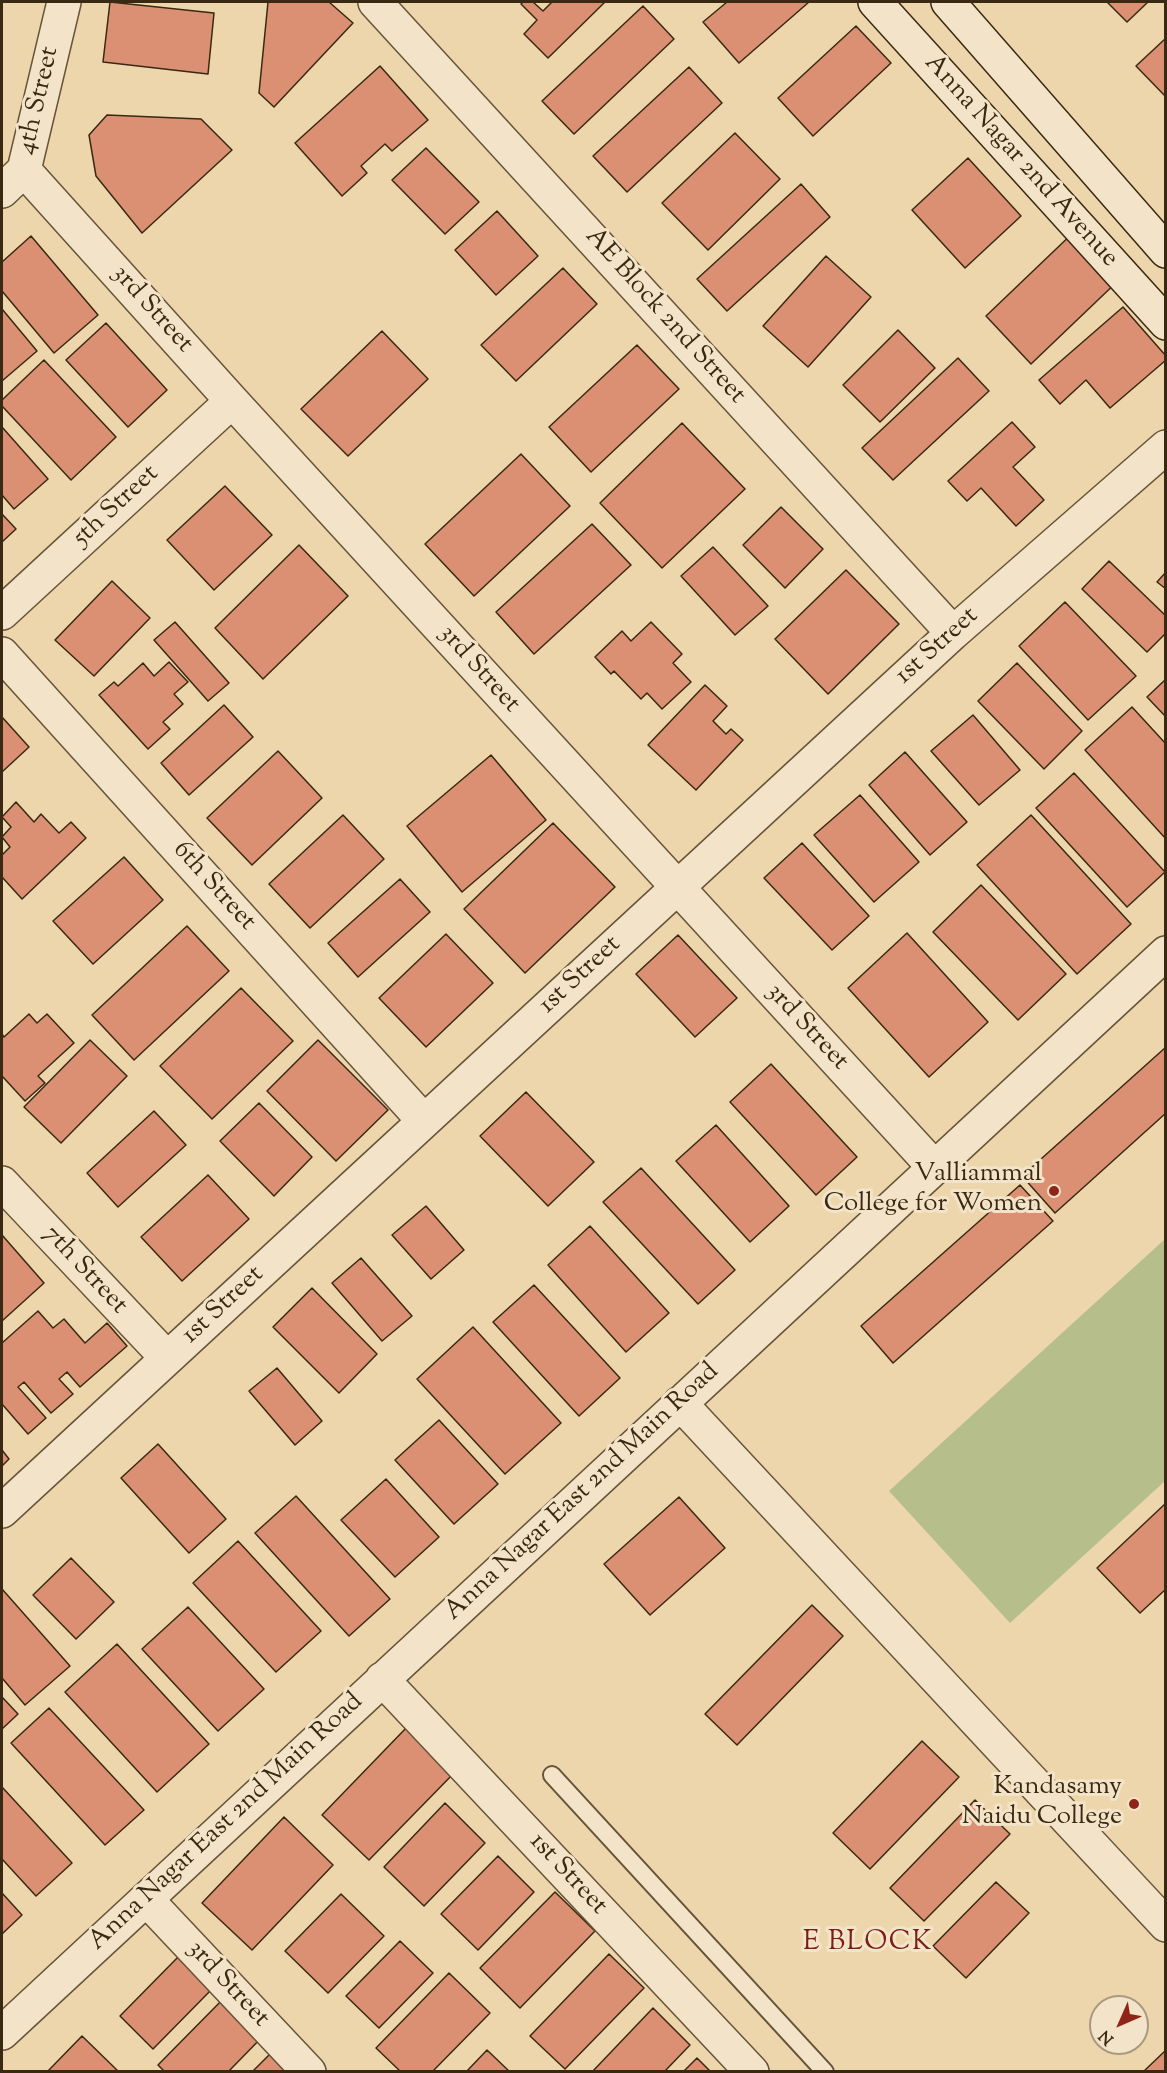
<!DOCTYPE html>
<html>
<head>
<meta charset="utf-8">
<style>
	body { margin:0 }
	#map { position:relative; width:1167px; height:2073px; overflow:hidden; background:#edd6ac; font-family:"Sorts Mill Goudy",serif }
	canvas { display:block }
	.frame { position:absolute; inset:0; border:3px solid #392912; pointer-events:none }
	.north { position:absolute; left:1089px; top:1995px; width:60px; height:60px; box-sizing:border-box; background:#f3e4c9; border:2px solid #a99980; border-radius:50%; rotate:225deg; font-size:16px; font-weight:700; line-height:24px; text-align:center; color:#392912 }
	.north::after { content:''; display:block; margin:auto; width:21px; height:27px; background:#8f2418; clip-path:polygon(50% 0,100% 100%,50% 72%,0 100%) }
</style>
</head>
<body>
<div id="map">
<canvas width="1167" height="2073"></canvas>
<div class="frame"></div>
<div class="north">N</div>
</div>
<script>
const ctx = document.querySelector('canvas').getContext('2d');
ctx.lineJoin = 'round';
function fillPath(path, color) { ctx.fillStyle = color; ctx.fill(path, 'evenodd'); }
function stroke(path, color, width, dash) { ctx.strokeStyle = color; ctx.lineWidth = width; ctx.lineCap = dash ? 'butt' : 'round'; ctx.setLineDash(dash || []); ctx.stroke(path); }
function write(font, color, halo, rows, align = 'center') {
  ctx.font = font + ' "Sorts Mill Goudy",serif'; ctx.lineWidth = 6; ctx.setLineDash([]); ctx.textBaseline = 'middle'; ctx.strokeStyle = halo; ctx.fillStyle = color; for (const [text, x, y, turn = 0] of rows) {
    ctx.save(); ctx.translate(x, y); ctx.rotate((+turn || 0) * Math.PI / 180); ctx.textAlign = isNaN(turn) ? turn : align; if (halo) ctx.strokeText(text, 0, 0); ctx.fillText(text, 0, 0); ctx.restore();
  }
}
const green = new Path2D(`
	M1165 1239V1481L1010 1623 889 1491Z`);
const building = new Path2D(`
	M110 2 214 13 208 74 103 62Z
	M268 2H329L353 23 274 107 259 93Z
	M523 2H533L543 11 552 2H605L548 58 524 34 537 20 521 4Z
	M727 2H809L739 63 703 22Z
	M1107 2H1148L1127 22Z
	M643 6 674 39 574 134 542 101Z
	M856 26 891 63 813 136 778 98Z
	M1166 38V97L1136 66Z
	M380 66 428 120 392 151 385 144 361 166 367 173 342 196 295 143Z
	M689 67 722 103 627 192 593 156Z
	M107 115 201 119 232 150 142 233 96 176 89 135Z
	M735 133 780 179 708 250 662 203Z
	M426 148 479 202 445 234 392 180Z
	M968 158 1021 216 965 268 912 210Z
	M801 184 830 217 727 311 697 279Z
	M497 211 538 256 496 295 455 250Z
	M1077 229 1122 277 1031 364 986 316Z
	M31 236 98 315 54 353 2 291V262Z
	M826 256 871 297 808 367 763 326Z
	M563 268 597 304 516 381 481 345Z
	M1123 307 1166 356V360L1110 408 1086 380 1060 404 1039 380Z
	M2 309 37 351 2 381Z
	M106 323 167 390 128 427 66 360Z
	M898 330 935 368 880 422 843 385Z
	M382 331 428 379 348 456 301 409Z
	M637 345 679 389 591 472 549 427Z
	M958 358 989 391 893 480 862 448Z
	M44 360 116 437 71 480 2 406V400Z
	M1012 422 1035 447 1013 467 1044 500 1016 526 981 488 967 501 948 481Z
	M682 423 745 489 662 568 600 503Z
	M2 427 48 479 14 509 2 495Z
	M521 454 570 506 474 596 425 544Z
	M225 486 272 535 214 590 167 540Z
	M781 507 823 549 785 588 743 545Z
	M2 514 16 529 2 542Z
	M592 524 631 565 534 654 496 612Z
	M299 545 348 596 263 679 215 628Z
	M713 547 768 606 735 635 681 576Z
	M1109 561 1166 616V633L1147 652 1082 589Z
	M846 570 899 624 828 694 775 639Z
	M1166 572V589L1157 582Z
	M112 581 150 618 94 676 55 640Z
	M1065 602 1136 676 1088 720 1019 646Z
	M175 622 229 683 208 701 154 640Z
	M651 622 682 654 673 663 691 682 662 709 647 693 641 699 614 671 611 674 595 657 622 631 631 641Z
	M169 662 188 682 174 694 183 704 163 722 170 729 148 749 99 695 114 682 118 686 143 663 154 676Z
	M1017 663 1082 731 1044 769 978 701Z
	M1166 679V717L1147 697Z
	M705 685 727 706 713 721 726 734 731 729 743 740 696 790 648 745Z
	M224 705 253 737 189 795 161 763Z
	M1132 707 1166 744V839L1085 750Z
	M973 715 1020 770 979 805 931 751Z
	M2 717 29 747 2 772Z
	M278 751 322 798 252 865 207 818Z
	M905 752 967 822 930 855 869 785Z
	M491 755 546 820 462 892 407 826Z
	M1074 773 1165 872 1127 907 1036 808Z
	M860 795 919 862 874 902 814 835Z
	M16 802 34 822 41 814 59 833 71 822 86 838 22 899 2 877V855L10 847 2 837 11 827 2 817Z
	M343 815 384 859 310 928 269 884Z
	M1031 815 1131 924 1077 974 977 865Z
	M553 823 615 887 525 973 464 909Z
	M802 843 869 916 832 950 764 878Z
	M124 857 163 900 93 964 53 921Z
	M400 879 430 912 358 977 328 943Z
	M981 885 1066 974 1018 1020 933 932Z
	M187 926 229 971 134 1060 92 1015Z
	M907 933 988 1022 929 1077 848 988Z
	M446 934 493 983 426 1047 379 998Z
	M678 935 737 998 695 1037 636 974Z
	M241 988 293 1041 212 1119 160 1066Z
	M29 1014 37 1023 47 1014 74 1043 38 1076 45 1083 25 1101 2 1076V1034L4 1037Z
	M90 1040 127 1076 61 1143 24 1107Z
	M318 1040 388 1110 336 1161 267 1091Z
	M1166 1047V1113L1055 1213 1022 1176Z
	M771 1064 857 1157 816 1195 730 1102Z
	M526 1092 594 1162 548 1206 480 1136Z
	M259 1103 312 1157 274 1196 220 1141Z
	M154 1111 186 1145 118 1207 87 1173Z
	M716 1125 789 1206 750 1242 676 1161Z
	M641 1168 735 1270 698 1304 603 1202Z
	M208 1175 249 1219 182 1281 141 1237Z
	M1020 1185 1053 1221 893 1363 861 1326Z
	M426 1206 464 1250 431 1279 392 1235Z
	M590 1226 669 1313 626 1352 548 1265Z
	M2 1235 44 1283 2 1321Z
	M361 1258 412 1316 382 1341 332 1283Z
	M534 1285 620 1378 579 1416 493 1322Z
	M312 1288 377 1354 339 1393 273 1327Z
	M38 1311 53 1328 64 1319 85 1343 107 1323 127 1346 80 1387 67 1372 59 1379 73 1394 51 1413 24 1382 18 1387 46 1418 28 1434 2 1404V1343Z
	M473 1327 561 1423 505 1474 417 1379Z
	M277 1368 322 1421 295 1445 249 1391Z
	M439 1420 498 1484 454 1524 395 1460Z
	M158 1444 226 1519 189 1553 121 1478Z
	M2 1450 9 1459 2 1466Z
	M386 1479 439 1537 395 1577 341 1520Z
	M296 1496 390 1599 349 1636 255 1533Z
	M679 1497 725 1548 650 1615 604 1564Z
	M1166 1503V1589L1140 1613 1097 1568Z
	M238 1541 321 1631 276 1672 193 1583Z
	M71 1558 114 1602 76 1639 33 1595Z
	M2 1589 70 1666 25 1705 2 1678Z
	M812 1605 843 1636 737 1745 705 1714Z
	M188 1607 264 1689 218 1731 142 1649Z
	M117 1644 209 1744 157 1792 65 1692Z
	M2 1697 18 1714 2 1729Z
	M49 1708 144 1810 105 1845 11 1743Z
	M408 1726 455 1772 369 1860 322 1815Z
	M922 1741 959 1777 870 1869 833 1833Z
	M2 1787 72 1863 36 1896 2 1859Z
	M975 1800 1010 1834 924 1921 890 1888Z
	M445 1803 485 1843 424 1906 384 1867Z
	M284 1817 333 1865 252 1950 202 1903Z
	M498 1856 534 1892 478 1950 441 1914Z
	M996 1882 1029 1913 966 1978 933 1946Z
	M555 1892 595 1931 520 2008 480 1968Z
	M2 1893 22 1915 2 1934Z
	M341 1894 384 1936 328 1993 285 1951Z
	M400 1941 433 1973 379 2028 346 1996Z
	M181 1954 214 1987 153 2049 120 2016Z
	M609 1954 644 1988 565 2069 530 2036Z
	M449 1973 490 2013 432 2072H401L376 2048Z
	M228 1994 267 2032 228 2072H165L158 2065Z
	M653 2008 690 2045 664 2072H592Z
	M82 2036 119 2072H47Z
	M275 2049 298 2072H252Z
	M487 2050 510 2072H466Z
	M1166 2050V2072H1143Z
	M697 2058 711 2072H683Z`);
const service = new Path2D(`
	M552 1775 825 2072`);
const minor = new Path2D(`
	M375 2 953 633
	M24 170 232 401 934 1167
	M2 191 24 170 64 2
	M2 613 232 401
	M2 654 424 1121
	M2 1183 167 1358
	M680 1403 1166 1925
	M2 1511 953 633 1166 447
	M382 1679 752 2072
	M146 1899 309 2072
	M2 2033 1166 953`);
const secondary = new Path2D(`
	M875 2 1166 323
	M948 2 1166 251`);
const markers = [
	[1054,1191,6,"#8f2418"],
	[1134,1804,6,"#8f2418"]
];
const streetNames = [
	["4th Street",40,101,-77],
	["Anna Nagar 2nd Avenue",1020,162,48],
	["3rd Street",151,310,48],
	["AE Block 2nd Street",664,317,48],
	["5th Street",117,507,-43],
	["1st Street",938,647,-42],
	["3rd Street",478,670,48],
	["6th Street",213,887,48],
	["1st Street",581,976,-43],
	["3rd Street",806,1028,47],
	["7th Street",84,1271,47],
	["1st Street",224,1306,-43],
	["Anna Nagar East 2nd Main Road",583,1493,-43],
	["Anna Nagar East 2nd Main Road",227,1823,-43],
	["1st Street",567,1875,47],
	["3rd Street",227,1985,47]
];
const poiNames = [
	["Valliammal",1042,1176],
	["College for Women",1042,1206],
	["Kandasamy",1122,1789],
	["Naidu College",1122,1819]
];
const neighbourhoodNames = [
	["E BLOCK",868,1944]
];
fillPath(green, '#b6be8b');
fillPath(building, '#db9074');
stroke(building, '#392912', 1.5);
stroke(service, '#665438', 20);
stroke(minor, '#665438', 36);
stroke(secondary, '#392912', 36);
stroke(service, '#f3e4c9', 16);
stroke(minor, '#f3e4c9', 33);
stroke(secondary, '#f3e4c9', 33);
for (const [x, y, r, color] of markers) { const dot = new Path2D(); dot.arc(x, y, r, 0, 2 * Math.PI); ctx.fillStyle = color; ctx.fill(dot); stroke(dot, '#f3e4c9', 2); }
write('26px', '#392912', '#f3e4c9', streetNames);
write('26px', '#392912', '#f3e4c9', poiNames, 'right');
ctx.letterSpacing = '1.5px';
write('27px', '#7a1f14', '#f3e4c9', neighbourhoodNames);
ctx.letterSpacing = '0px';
</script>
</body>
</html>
